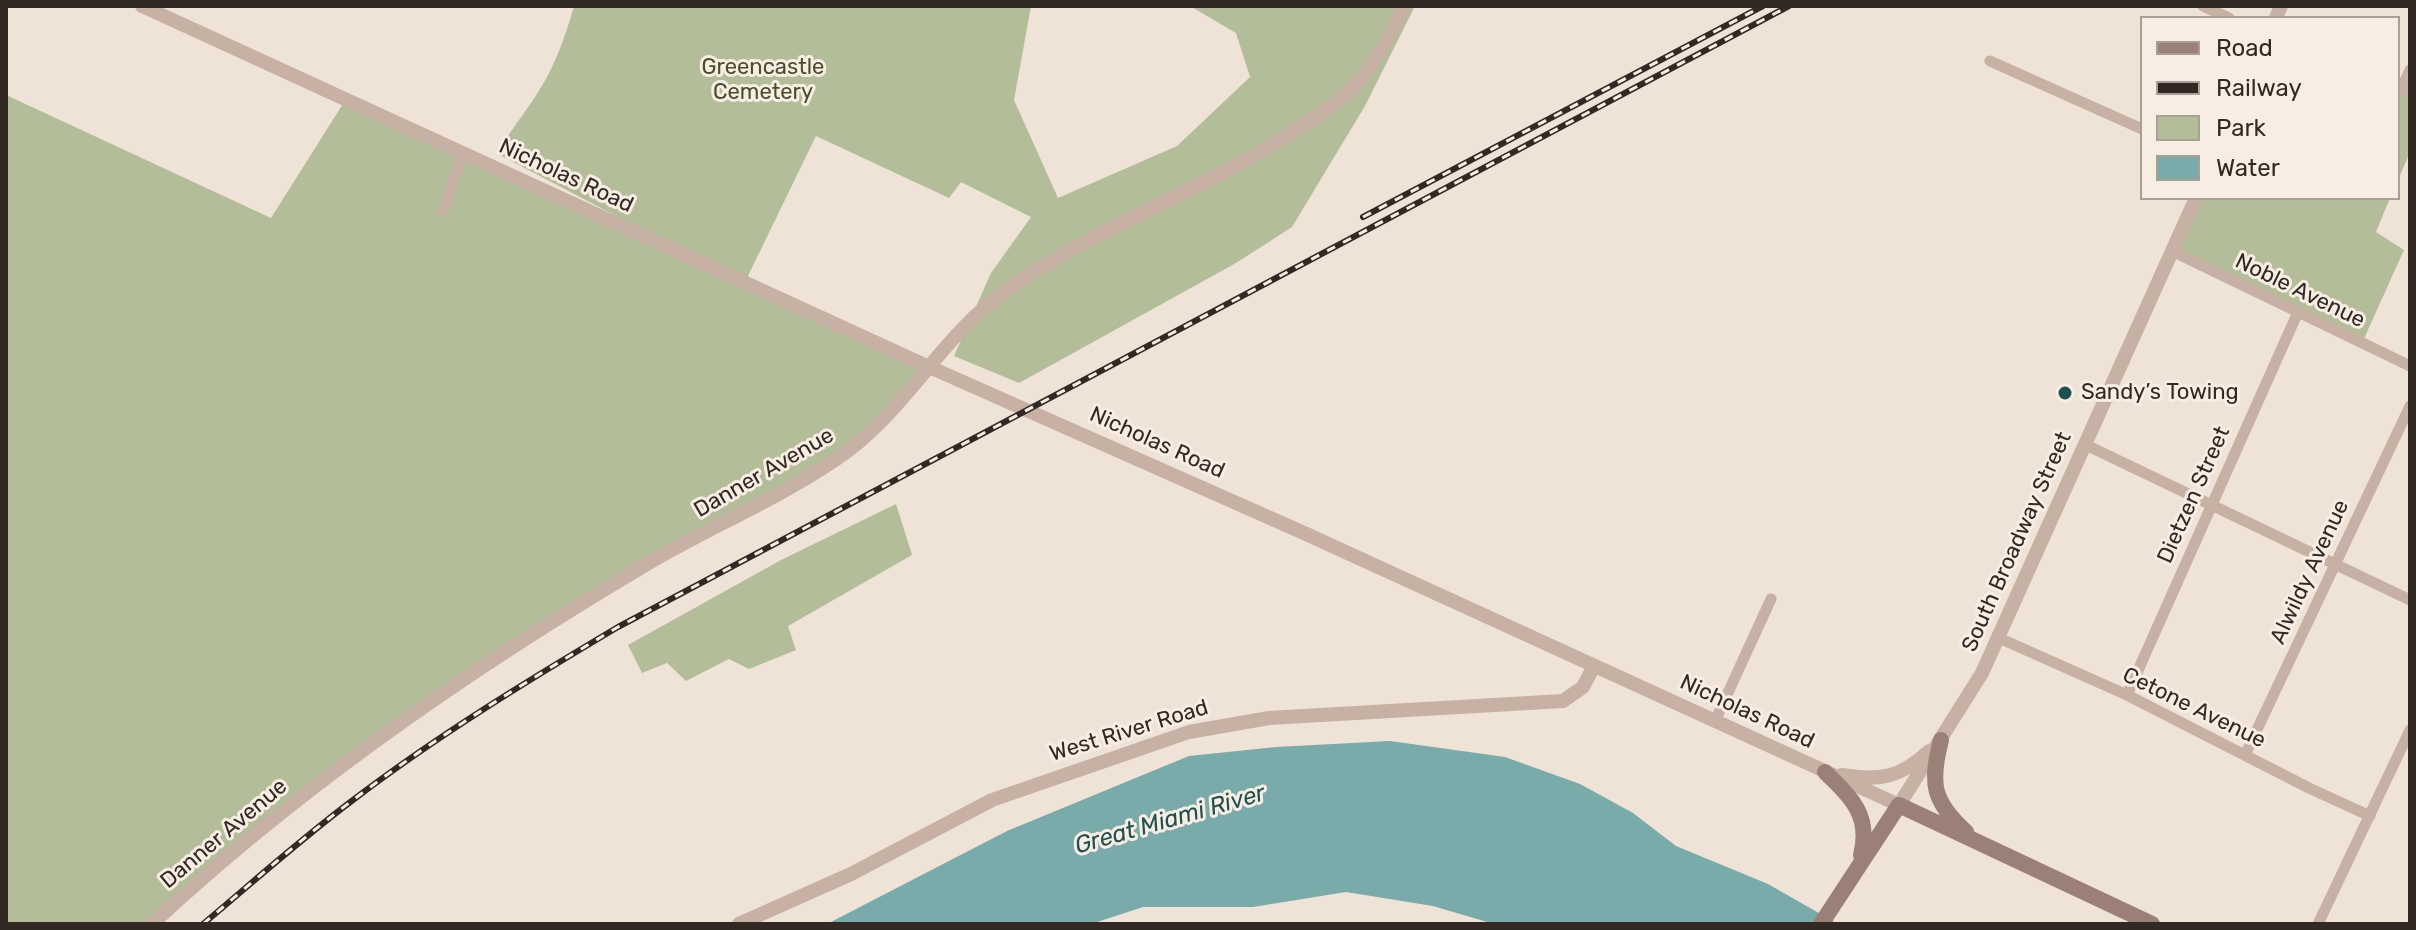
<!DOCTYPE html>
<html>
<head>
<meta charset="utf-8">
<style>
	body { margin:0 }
	#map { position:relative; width:2416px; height:930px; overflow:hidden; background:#efe2d7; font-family:Rubik,sans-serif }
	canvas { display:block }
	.frame { position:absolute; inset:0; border:8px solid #322925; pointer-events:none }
	.legend { position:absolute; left:2140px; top:16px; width:260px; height:184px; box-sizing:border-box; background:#f8ede3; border:2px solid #a99f97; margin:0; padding:10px 14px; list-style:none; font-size:24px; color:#322925 }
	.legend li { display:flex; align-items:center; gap:16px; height:40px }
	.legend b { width:40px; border:2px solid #a99f97 }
</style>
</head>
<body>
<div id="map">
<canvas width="2416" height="930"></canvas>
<div class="frame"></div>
<ul class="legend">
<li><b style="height:10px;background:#9a8076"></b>Road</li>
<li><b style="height:10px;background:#322925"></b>Railway</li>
<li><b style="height:22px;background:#b4bd99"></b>Park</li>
<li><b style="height:22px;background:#78aba9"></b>Water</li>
</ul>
</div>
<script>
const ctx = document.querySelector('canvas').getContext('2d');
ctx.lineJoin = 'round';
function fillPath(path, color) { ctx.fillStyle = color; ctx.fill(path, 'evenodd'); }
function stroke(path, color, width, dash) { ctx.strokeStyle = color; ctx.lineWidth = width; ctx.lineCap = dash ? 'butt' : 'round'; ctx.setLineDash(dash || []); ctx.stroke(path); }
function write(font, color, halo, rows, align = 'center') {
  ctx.font = font + ' Rubik,sans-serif'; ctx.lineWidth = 6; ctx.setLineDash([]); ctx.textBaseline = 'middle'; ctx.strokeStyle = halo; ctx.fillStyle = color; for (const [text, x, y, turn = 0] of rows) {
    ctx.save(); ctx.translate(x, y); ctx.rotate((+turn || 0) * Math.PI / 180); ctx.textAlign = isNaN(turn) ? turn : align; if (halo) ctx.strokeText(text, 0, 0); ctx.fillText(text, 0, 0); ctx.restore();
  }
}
const green = new Path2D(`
	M574 6H1031L1014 100 1058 198 1177 146 1250 77 1236 33 1190 6H1415L1365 106 1292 227 1236 263 1019 383 954 356 991 273 1031 217 961 182 949 198 816 136 745 282 927 366 868 435 647 564 382 736 152 924H6V95L271 218 346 99 618 217 498 154C508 133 522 117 535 97 554 69 565 38 574 6Z
	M2398 86 2410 91V152L2398 180Z
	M2196 198H2390L2376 232 2404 250 2362 343 2172 251Z
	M896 504 912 555 788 626 796 650 749 669 729 659 686 681 667 663 642 673 628 645 781 560Z`);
const water = new Path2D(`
	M1390 741 1505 757 1580 784 1633 813 1676 846 1768 884 1838 924H1494L1433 906 1346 892 1253 907H1143L1091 924H827L1007 831 1189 756 1276 747Z`);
const minor = new Path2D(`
	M2203 6 2229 18
	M1990 61 2142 129
	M2402 87 2410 70
	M443 211 463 153
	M2172 251 2410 366
	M2086 445 2410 600
	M1999 638 2127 695 2309 788 2370 816
	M2127 695 2298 312
	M1715 721 1771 599
	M2245 755 2410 406
	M2318 924 2410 730`);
const tertiary = new Path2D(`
	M142 6 927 366 1304 533 1899 805 1982 673 2196 198
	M2276 18 2281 6
	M2398 86 2410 91
	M1842 775C1880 781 1900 778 1929 751
	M152 924C300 786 468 670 642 567 705 529 774 501 835 460 904 415 940 336 1008 289 1097 227 1201 192 1291 133 1313 119 1336 105 1354 86 1376 63 1391 35 1404 6
	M739 924 851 874 992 800 1189 732 1269 718 1563 701 1583 687 1594 666`);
const secondary = new Path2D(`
	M1941 740C1930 783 1932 801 1966 832
	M1825 772C1852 798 1871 816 1861 855
	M1821 924 1899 805 2152 924`);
const rail = new Path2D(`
	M1363 217 1763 6
	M203 924C253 882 301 839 353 800 437 736 527 681 618 627L1789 6`);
const markers = [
	[2065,393,8,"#1d5151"]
];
const parkNames = [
	["Greencastle",763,68],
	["Cemetery",763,93]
];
const streetNames = [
	["Nicholas Road",566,176,25],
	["Noble Avenue",2300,291,26],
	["Nicholas Road",1157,443,24],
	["Danner Avenue",764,473,-30],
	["Dietzen Street",2194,495,-66],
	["South Broadway Street",2017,542,-66],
	["Alwildy Avenue",2310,572,-65],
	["Cetone Avenue",2194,708,26],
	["Nicholas Road",1747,712,25],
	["West River Road",1129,731,-17],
	["Danner Avenue",224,834,-40]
];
const poiNames = [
	["Sandy’s Towing",2081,393]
];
const waterNames = [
	["Great Miami River",1170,820,-16]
];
fillPath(green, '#b4bd99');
fillPath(water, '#78aba9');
stroke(minor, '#c6b1a4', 11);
stroke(tertiary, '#c6b1a4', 14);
stroke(secondary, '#9a8076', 16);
stroke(rail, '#322925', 6);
stroke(rail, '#f8ede3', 3, [9]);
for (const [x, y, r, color] of markers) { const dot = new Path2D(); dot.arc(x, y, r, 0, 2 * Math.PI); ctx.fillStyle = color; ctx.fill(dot); stroke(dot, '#f8ede3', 3); }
write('22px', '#454f2b', '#f8ede3', parkNames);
write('22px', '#322925', '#f8ede3', streetNames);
write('22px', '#322925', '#f8ede3', poiNames, 'left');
write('italic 24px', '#1d5151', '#f8ede3', waterNames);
</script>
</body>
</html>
